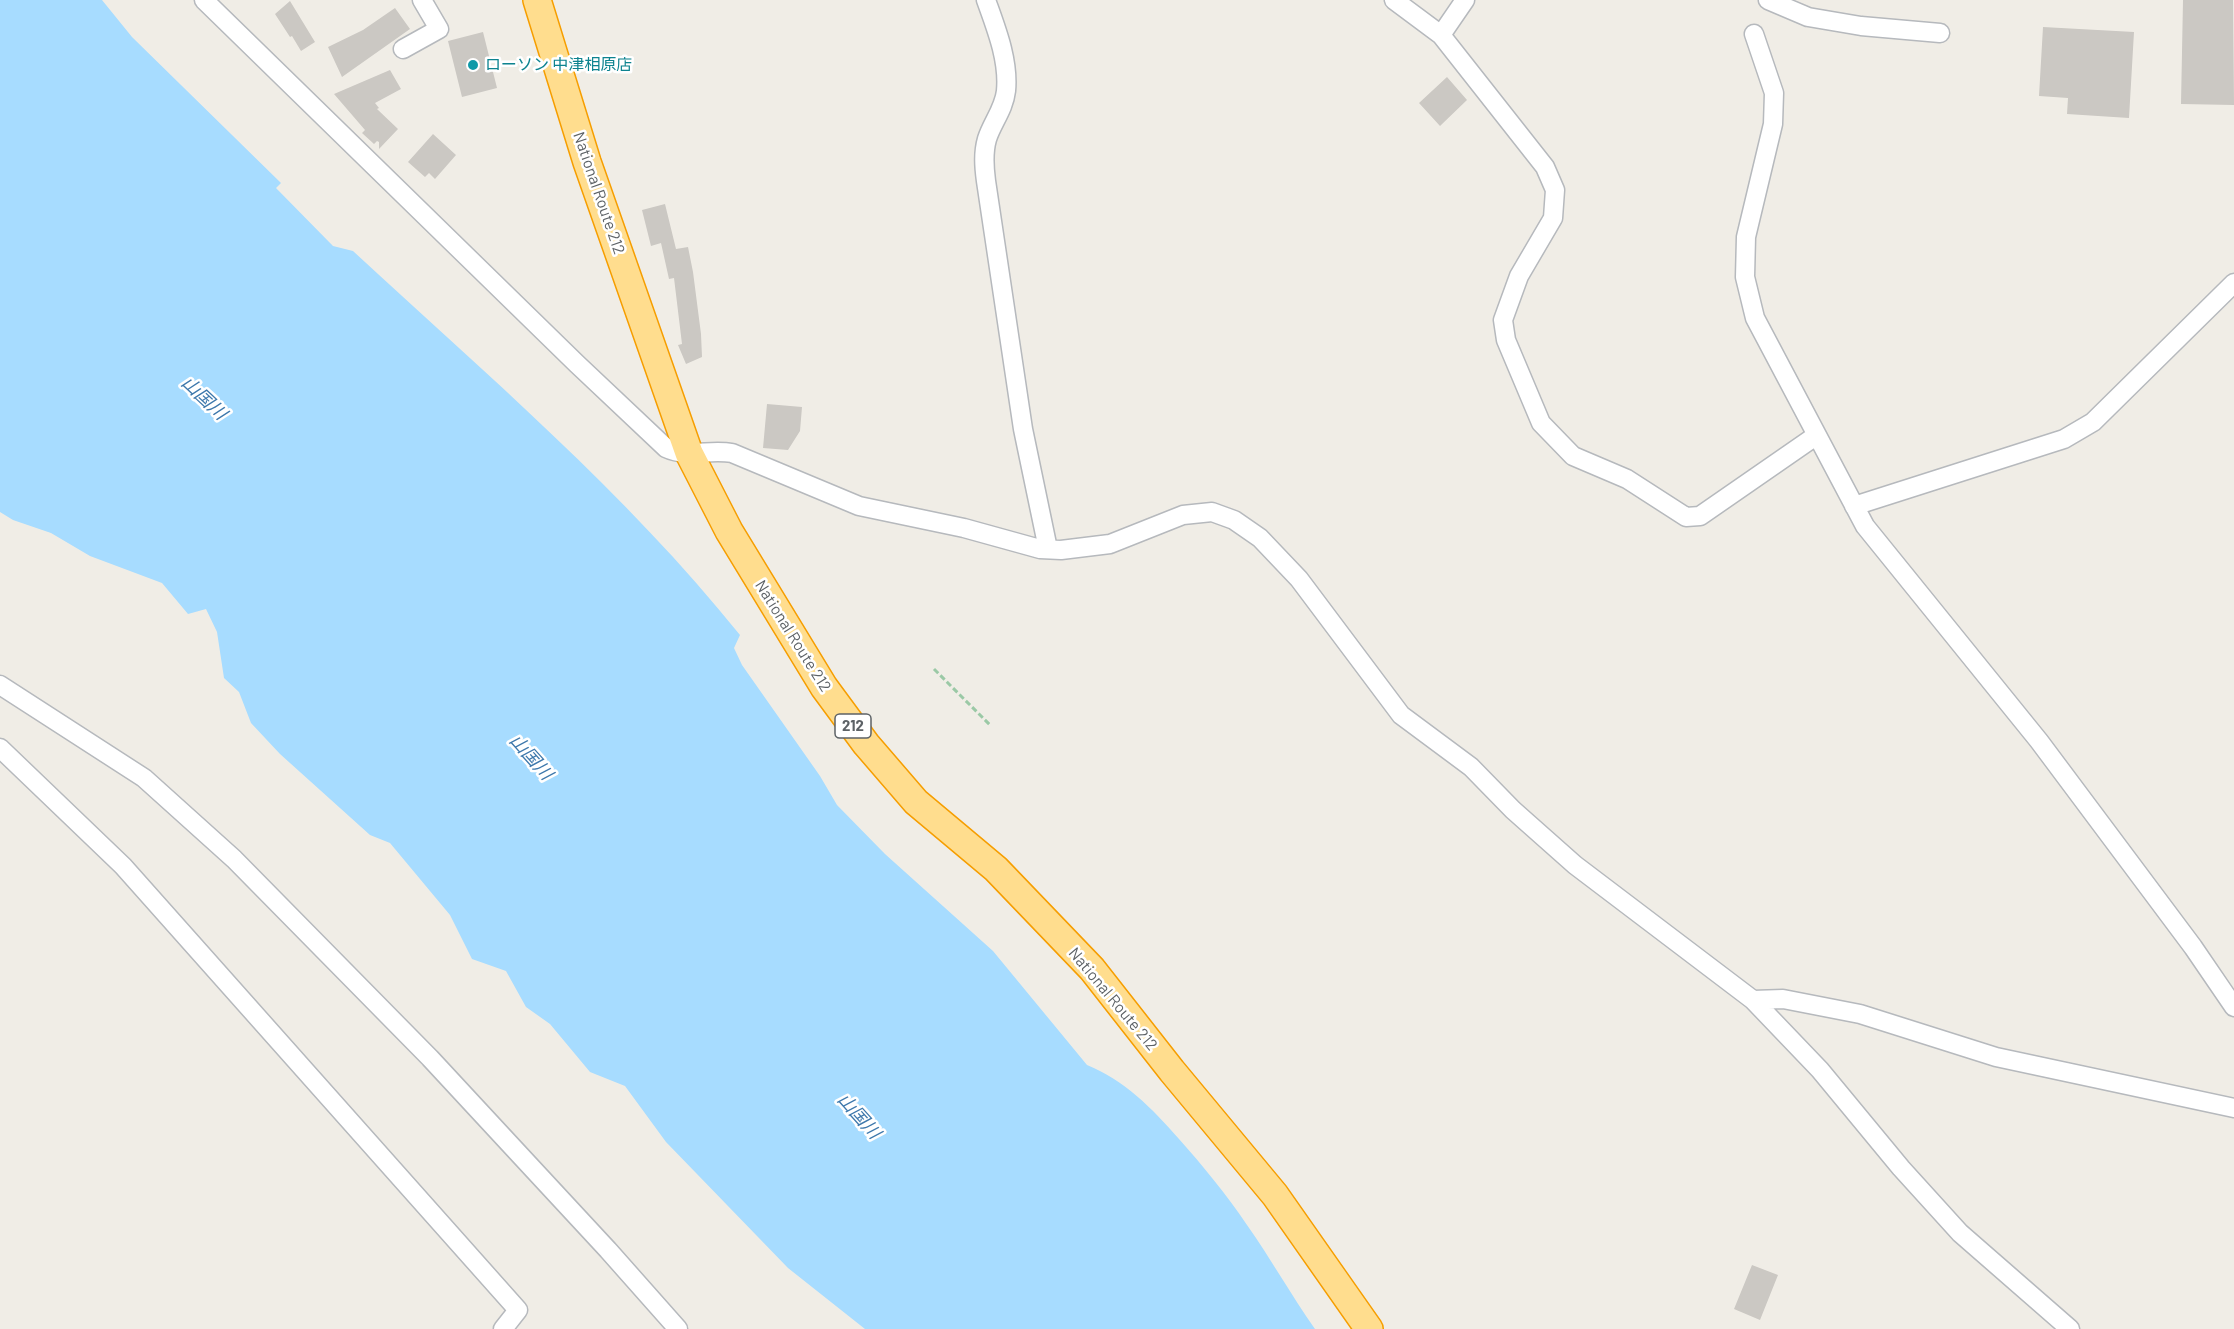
<!DOCTYPE html>
<html>
<head>
<meta charset="utf-8">
<style>
	body { margin:0 }
	canvas { display:block; background:#f0ede6 }
</style>
</head>
<body>
<canvas width="2234" height="1329"></canvas>
<script>
const ctx = document.querySelector('canvas').getContext('2d');
ctx.lineJoin = 'round';
function fillPath(path, color) { ctx.fillStyle = color; ctx.fill(path, 'evenodd'); }
function stroke(path, color, width, dash) { ctx.strokeStyle = color; ctx.lineWidth = width; ctx.lineCap = dash ? 'butt' : 'round'; ctx.setLineDash(dash || []); ctx.stroke(path); }
function write(font, color, halo, rows, align = 'center') {
  ctx.font = font + ' Barlow,"Noto Sans JP",sans-serif'; ctx.lineWidth = 5; ctx.setLineDash([]); ctx.textBaseline = 'middle'; ctx.strokeStyle = halo; ctx.fillStyle = color; for (const [text, x, y, turn = 0] of rows) {
    ctx.save(); ctx.translate(x, y); ctx.rotate((+turn || 0) * Math.PI / 180); ctx.textAlign = isNaN(turn) ? turn : align; if (halo) ctx.strokeText(text, 0, 0); ctx.fillText(text, 0, 0); ctx.restore();
  }
}
const water = new Path2D(`
	M0 0H102L132 37 281 183 276 188 333 246 353 251C486 374 626 493 740 635L734 648 742 665 820 776 837 805 885 854 993 951 1087 1065C1124 1080 1152 1108 1179 1139 1203 1166 1227 1195 1247 1225 1271 1259 1291 1295 1315 1329H865L788 1268 666 1142 625 1086 590 1072 550 1024 526 1007 506 971 472 959 450 915 390 843 370 835 280 754 251 723 239 692 224 678 217 632 206 609 188 614 162 583 90 556 51 533 13 520 0 512Z`);
const building = new Path2D(`
	M2183 0H2233L2234 105 2181 104Z
	M290 1 315 42 301 51 292 36 290 37 275 14Z
	M395 8 410 29 342 77 328 47 363 30Z
	M2043 27 2134 32 2129 118 2067 114 2068 98 2039 96Z
	M483 32 497 88 462 97 448 41Z
	M390 70 401 89 375 103 379 108 377 109 398 129 379 149V142L377 141 374 144 362 133 365 130 334 94Z
	M1447 77 1467 100 1440 126 1419 103Z
	M433 134 456 155 435 179 429 173 425 177 408 162Z
	M665 204 676 249 688 247 693 272 701 334 702 357 686 364 678 345 682 344 674 278 669 279 661 243 651 246 642 210Z
	M767 404 802 407 800 431 788 450 763 448Z
	M1752 1265 1778 1275 1760 1320 1734 1309Z`);
const path = new Path2D(`
	M934 669 991 726`);
const minor = new Path2D(`
	M204 0 577 364 666 448C687 458 710 449 732 453L859 506 964 528 1040 549 1061 550 1110 544 1183 515 1212 512 1234 520 1260 538 1299 579 1401 715 1471 767 1513 810 1575 865 1753 1000 1820 1070 1901 1168 1960 1233 2070 1329
	M986 0C996 28 1009 60 1006 91 1004 109 992 123 987 139 983 153 984 166 986 181L1023 429 1048 549
	M1394 0 1441 35 1545 167 1555 190 1553 218 1519 276 1503 320 1506 340 1541 423 1573 456 1627 479 1686 517 1700 516 1817 435
	M1768 0 1808 17 1861 26 1940 33
	M1754 34 1774 93 1773 124 1746 237 1745 277 1755 318 1865 526 2039 741 2193 947 2234 1007
	M1441 35 1465 0
	M403 49 439 29 422 0
	M1854 506 2064 439 2093 422 2234 283
	M0 685 144 778 234 859 430 1058 608 1250 678 1329
	M0 748 123 866 518 1310 503 1329
	M1753 1000 1783 999 1860 1014 1996 1057 2234 1108`);
const highway = new Path2D(`
	M537 0 587 162 689 453 729 531 824 687 866 744 916 802 996 869 1092 969 1172 1071 1275 1195 1369 1329`);
const markers = [
	[473,65,6,"#0f9aa8"]
];
const shields = [
	[853,726,36]
];
const shieldNames = [
	["212",853,726]
];
const cultureNames = [
	["ローソン 中津相原店",485,65]
];
const streetNames = [
	["National Route 212",599,193,71],
	["National Route 212",793,636,58],
	["National Route 212",1113,999,50]
];
const waterNames = [
	["山国川",204,398,43],
	["山国川",531,757,48],
	["山国川",859,1116,48]
];
fillPath(water, '#a7dcff');
fillPath(building, '#cbc8c3');
stroke(minor, '#b6b9bd', 21);
stroke(highway, '#f69e00', 30);
stroke(path, '#9bc9a6', 3, [6, 3]);
stroke(minor, '#fff', 18);
stroke(highway, '#ffdd8e', 27);
for (const [x, y, r, color] of markers) { const dot = new Path2D(); dot.arc(x, y, r, 0, 2 * Math.PI); ctx.fillStyle = color; ctx.fill(dot); stroke(dot, '#fff', 2); }
for (const [x, y, w] of shields) { const box = new Path2D(); box.roundRect(x - w / 2, y - 12, w, 24, 4.5); ctx.fillStyle = '#fff'; ctx.fill(box); stroke(box, '#5d6266', 1.5); }
write('bold 15px', '#5d6266', null, shieldNames);
write('16px', '#0d838f', '#fff', cultureNames, 'left');
write('16px', '#5d6266', '#fff', streetNames);
write('italic 18px', '#3d78ac', '#fff', waterNames);
</script>
</body>
</html>
